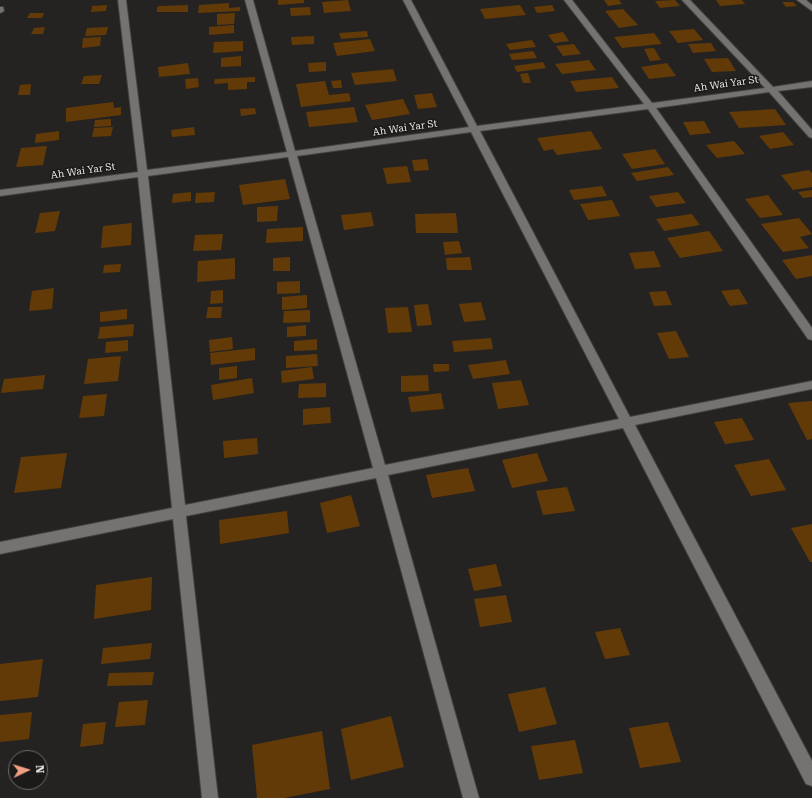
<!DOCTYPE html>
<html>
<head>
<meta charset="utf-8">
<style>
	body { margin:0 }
	#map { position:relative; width:812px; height:798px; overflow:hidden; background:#252321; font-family:"Roboto Serif",serif }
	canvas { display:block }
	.north { position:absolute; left:8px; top:750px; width:40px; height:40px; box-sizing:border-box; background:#1b1a18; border:1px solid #6e6c6b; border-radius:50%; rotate:86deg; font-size:11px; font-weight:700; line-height:16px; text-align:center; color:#eae8e7 }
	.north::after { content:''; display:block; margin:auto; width:14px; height:18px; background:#f39f83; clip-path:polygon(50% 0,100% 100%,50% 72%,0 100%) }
</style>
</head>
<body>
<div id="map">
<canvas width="812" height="798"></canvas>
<div class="north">N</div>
</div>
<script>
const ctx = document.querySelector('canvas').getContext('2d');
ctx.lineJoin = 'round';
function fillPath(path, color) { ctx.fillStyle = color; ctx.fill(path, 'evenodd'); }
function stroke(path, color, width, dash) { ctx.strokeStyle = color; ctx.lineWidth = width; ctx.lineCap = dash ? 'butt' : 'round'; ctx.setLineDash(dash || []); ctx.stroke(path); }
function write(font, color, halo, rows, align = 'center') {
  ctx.font = font + ' "Roboto Serif",serif'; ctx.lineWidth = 3; ctx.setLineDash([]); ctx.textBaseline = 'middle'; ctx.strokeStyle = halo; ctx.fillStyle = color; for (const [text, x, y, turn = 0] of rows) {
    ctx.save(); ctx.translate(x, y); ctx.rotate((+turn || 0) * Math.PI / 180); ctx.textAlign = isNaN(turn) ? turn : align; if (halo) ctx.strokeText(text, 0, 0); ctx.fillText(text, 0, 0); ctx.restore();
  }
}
const building = new Path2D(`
	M278 0H304V3L278 5Z
	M348 0 351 11 324 13 322 2Z
	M604 0H619L622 4 608 6Z
	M675 0 680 6 660 8 655 1Z
	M716 0H742L745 4 720 6Z
	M782 2H793L797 6 786 7Z
	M229 3V8L240 7V11L198 13 199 5Z
	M107 5 106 11 91 12 92 6Z
	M188 5V12H157V7L160 6Z
	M520 5 526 15 485 19 480 9Z
	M552 5 555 11 537 13 534 7Z
	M310 7 311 15 291 16 290 8Z
	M623 9 638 25 619 28 605 11Z
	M30 13H44L42 18H27Z
	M235 13 234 24 217 25V14Z
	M234 25V33L209 35V27Z
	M45 27 43 34H31L34 28Z
	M108 27 106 35 85 36 87 28Z
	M694 29 703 40 678 43 669 31Z
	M367 31 368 37 341 39 339 33Z
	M563 32 569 41 554 43 548 35Z
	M654 33 662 44 622 48 614 37Z
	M314 36V44L292 45 291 37Z
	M101 37 100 46 82 48 83 38Z
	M370 39 375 51 337 56 333 43Z
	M532 40 536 47 510 50 506 44Z
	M243 41V51L213 53 214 42Z
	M711 43 716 51 693 53 688 44Z
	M574 44 581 54 563 56 556 46Z
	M654 48 661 60 650 61 644 49Z
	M533 51 537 58 512 60 509 54Z
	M241 56V66L221 67V58Z
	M728 58 736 71 712 72 704 59Z
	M589 60 596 70 562 74 555 64Z
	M326 62V71L309 72 308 63Z
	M543 62 546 68 517 72 514 66Z
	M188 63 190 74 159 77 158 67Z
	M667 63 676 76 649 79 641 67Z
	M393 69 397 81 355 85 351 73Z
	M528 73 531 83H523L520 74Z
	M102 75 99 84H81L84 76Z
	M255 77V82H247V89L228 90V83L214 84 215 79Z
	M612 77 619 88 576 92 570 81Z
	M198 78 199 87 186 89 185 79Z
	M341 80 342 88H333L331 81Z
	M325 81 329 95 349 93 351 101 301 107 296 84Z
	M31 84 30 95H18L20 85Z
	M432 93 437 107 418 109 414 95Z
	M403 99 410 114 372 120 365 105Z
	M113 102 114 108 121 107V115L66 122V108Z
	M354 107 358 122 309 127 306 112Z
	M255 108 256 114 241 116 240 109Z
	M775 109 786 125 739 128 729 112Z
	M111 119V126L94 127 95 120Z
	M704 121 711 133 690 135 683 122Z
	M113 127 111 136 92 137 94 128Z
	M194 127 195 135 172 137 171 130Z
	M59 131V140L35 143 36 134Z
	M591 131 602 149 557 155 553 149 544 151 537 138Z
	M783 132 794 145 770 149 759 136Z
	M734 141 745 154 717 158 706 145Z
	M47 146 43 165 16 167 21 148Z
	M655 149 665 164 632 169 622 154Z
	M427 159 429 170 414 171 412 160Z
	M407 166 411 182 387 184 383 168Z
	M668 167 674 175 637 181 631 173Z
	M809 170 812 173V187L793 190 781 175Z
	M285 179 290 199 243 205 239 185Z
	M602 186 607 196 574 200 569 190Z
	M812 190V197L803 198 798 192Z
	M191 192V201L172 203 173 194Z
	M215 192 214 202 195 203 196 193Z
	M678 192 686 203 656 207 649 196Z
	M768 195 783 215 760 218 745 199Z
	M612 200 620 216 588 220 580 204Z
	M278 206 277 221 257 222V207Z
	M60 211 55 231 35 233 40 213Z
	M371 212 374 226 344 230 341 215Z
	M456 213 458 233H416L415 214Z
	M692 214 700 225 664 231 656 219Z
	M799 218 812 234 800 237 809 248 783 252 761 224Z
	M132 223 131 245 101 248 103 226Z
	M303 227V241L266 243 267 229Z
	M709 231 723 251 680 258 667 238Z
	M223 234 221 250 193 251 195 235Z
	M459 241 462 253 445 255 443 242Z
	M654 251 661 267 635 269 629 253Z
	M812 255V276L796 279 782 260Z
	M290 257V271H273V258Z
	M470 257 472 270H447L446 258Z
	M235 258V279L197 282 198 261Z
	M121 264 120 272 103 273 104 265Z
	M300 281V293L277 294V282Z
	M54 288 52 309 29 311 32 291Z
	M739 289 748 304 730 306 721 291Z
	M223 290V303L210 304 211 291Z
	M666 291 672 305 654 306 649 292Z
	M307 295V308L282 310V297Z
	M481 302 486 320 464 322 459 304Z
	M428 304 432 325 417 326 414 305Z
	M208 307H222L221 318H206Z
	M408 307 412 332 388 333 385 308Z
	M127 309V319L100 322V312Z
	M310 310V322L283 323 284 311Z
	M134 324 133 336 98 339 100 327Z
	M306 325V336L287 337V327Z
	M676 331 689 357 669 359 657 333Z
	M232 337 233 349 210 352 209 340Z
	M491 338 493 349 454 352 452 341Z
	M317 339V350L294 351V341Z
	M128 340V351L105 353 106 342Z
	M255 348V360L211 365 210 353Z
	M317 354 318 366 286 368V356Z
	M121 356 118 381 84 384 88 359Z
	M506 360 510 374 473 379 468 365Z
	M433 364H449V371L434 372Z
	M237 366V378L219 380V368Z
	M312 367 314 379 282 383 281 371Z
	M45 375 43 389 1 393 4 379Z
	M428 375 429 391 401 392V376Z
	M252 378 254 393 213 400 211 385Z
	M521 380 529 405 498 409 492 383Z
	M326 383V397L298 398 299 384Z
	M441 393 444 409 411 412 408 397Z
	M107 394 104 416 79 418 83 396Z
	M812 401V439L807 440 788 403Z
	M330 407 331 423 303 425V409Z
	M742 418 754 440 725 444 714 422Z
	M257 438 258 454 224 458 223 441Z
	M67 453 61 488 14 493 21 457Z
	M537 453 548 481 512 488 502 460Z
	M769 459 786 490 751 496 734 465Z
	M468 468 475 491 432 498 426 475Z
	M567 487 575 511 543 515 536 491Z
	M351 495 360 526 327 533 320 503Z
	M287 511 289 533 220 544 219 520Z
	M812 524V562H810L791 528Z
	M496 564 502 586 474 591 468 569Z
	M152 577 151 610 94 619 96 585Z
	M506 595 512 622 480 627 474 599Z
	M620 628 630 655 605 659 595 632Z
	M152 643 150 659 101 664 103 648Z
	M43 659 38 697 0 701V664Z
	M154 672 152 685 107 686 109 673Z
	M545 687 557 724 519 732 508 694Z
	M148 700 145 725 115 727 119 702Z
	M32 712 29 739 0 742V715Z
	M391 716 404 767 351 780 341 729Z
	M106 722 103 744 80 747 83 724Z
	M668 722 681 762 640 768 629 728Z
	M322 731 330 789 284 798H257L252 745Z
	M575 740 583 773 539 780 531 746Z`);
const minor = new Path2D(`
	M118 0H126L147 170 287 152 245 0H253L295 151 469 127 403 0H411L477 126 644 104 564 0H572L652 103 765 88 682 0H690L773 87 812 81V87L778 91 812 130V138L809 137 769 92 656 108 812 328V340L808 339 648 109 480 131 630 417 812 381V389L635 425 812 761V786L806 784 623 428 388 475 479 798H463L376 478 186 516 218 798H202L173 519 0 554V542L172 508 138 177 0 196V190L138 172ZM471 132 619 419 385 465 297 156ZM288 157 373 468 185 505 148 176Z
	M797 0H806L812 5V11Z
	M0 7H3L4 11 0 13Z`);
const farStreetnames = [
	["Ah Wai Yar St",726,84,-8],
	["Ah Wai Yar St",405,128,-8],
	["Ah Wai Yar St",83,171,-8]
];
fillPath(building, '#623a08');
stroke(minor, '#434140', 2);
fillPath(minor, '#757371');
write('10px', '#eae8e7', '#1b1a18', farStreetnames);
</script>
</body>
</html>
